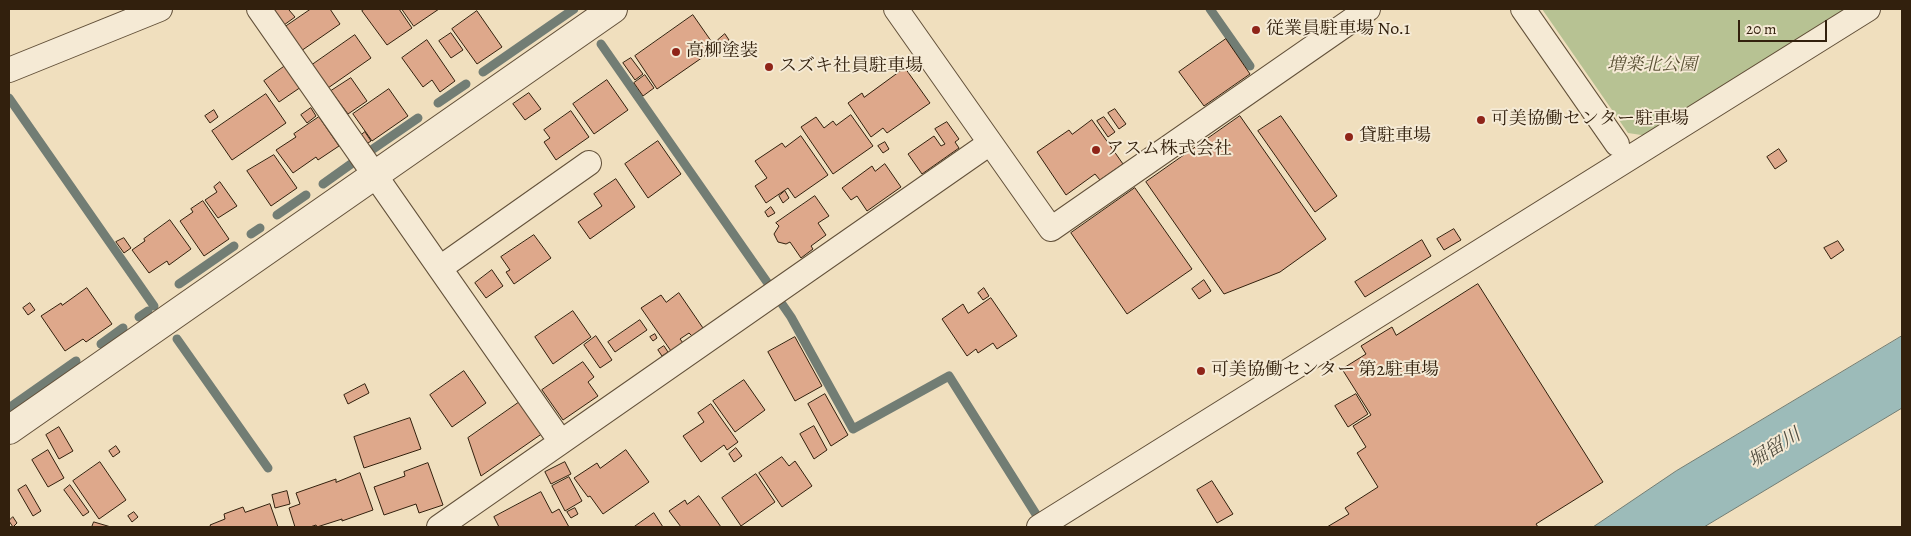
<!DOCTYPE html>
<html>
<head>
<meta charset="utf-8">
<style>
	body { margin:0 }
	#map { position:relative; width:1911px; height:536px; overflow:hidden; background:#f0dfbe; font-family:Alegreya,serif }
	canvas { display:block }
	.frame { position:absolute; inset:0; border:10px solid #32200d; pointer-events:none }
	.scale { position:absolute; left:1738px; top:20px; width:89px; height:22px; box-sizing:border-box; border:2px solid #32200d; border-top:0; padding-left:6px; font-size:15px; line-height:18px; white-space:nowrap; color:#32200d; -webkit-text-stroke:4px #f5ead5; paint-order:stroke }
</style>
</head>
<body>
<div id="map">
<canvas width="1911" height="536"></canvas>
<div class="frame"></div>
<div class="scale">20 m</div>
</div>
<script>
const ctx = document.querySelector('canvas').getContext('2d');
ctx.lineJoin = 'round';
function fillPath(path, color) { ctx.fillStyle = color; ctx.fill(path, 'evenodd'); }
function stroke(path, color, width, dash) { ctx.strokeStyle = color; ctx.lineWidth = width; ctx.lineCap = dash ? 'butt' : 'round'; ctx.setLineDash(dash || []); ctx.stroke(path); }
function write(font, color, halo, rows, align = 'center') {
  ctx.font = font + ' Alegreya,"Noto Serif JP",serif'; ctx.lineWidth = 4; ctx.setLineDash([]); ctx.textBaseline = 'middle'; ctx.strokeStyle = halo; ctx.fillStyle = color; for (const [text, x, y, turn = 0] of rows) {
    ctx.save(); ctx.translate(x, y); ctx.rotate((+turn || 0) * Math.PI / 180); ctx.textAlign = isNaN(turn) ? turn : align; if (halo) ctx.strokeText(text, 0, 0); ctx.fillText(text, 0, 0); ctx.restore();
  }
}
const green = new Path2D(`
	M1542 9H1851L1648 136 1628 133Z`);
const water = new Path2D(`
	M1902 336V408L1704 527H1593L1676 471Z`);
const stream = new Path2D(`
	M1210 9 1250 66
	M601 44 767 282
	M483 72 574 9
	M9 98 154 306
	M438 103 466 84
	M373 149 418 118
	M323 184 351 164
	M277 215 306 195
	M251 234 260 228
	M179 284 234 246
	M782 304 791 317 853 429 949 376 1039 519
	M139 317 148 311
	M177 339 268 468
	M101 344 123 328
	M9 408 76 361`);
const building = new Path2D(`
	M273 9H291L289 10 295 17 284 25Z
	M311 9H330L340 24 301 51 285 27Z
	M365 9H399L412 28 387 45 362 11Z
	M402 9H439L414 26Z
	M477 11 502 47 477 64 452 29Z
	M693 15 716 48 657 89 635 56Z
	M451 33 463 50 451 58 439 41Z
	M725 34 729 40 721 45 718 40Z
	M355 35 371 58 328 88 312 65Z
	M1226 39 1250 74 1204 106 1179 72Z
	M427 40 455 81 440 92 432 80 423 87 402 58Z
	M631 58 643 74 635 80 623 63Z
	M285 66 301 87 279 102 264 81Z
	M905 68 930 103 887 133 883 128 871 137 848 103 862 93 864 97Z
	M645 75 654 88 643 96 634 83Z
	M351 78 367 101 348 114 331 91Z
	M607 80 628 110 594 134 573 104Z
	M389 89 408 116 372 141 353 114Z
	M529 93 541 109 525 120 513 104Z
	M266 94 286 123 232 160 212 131Z
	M311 108 316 116 307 123 301 115Z
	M1115 109 1126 124 1119 129 1108 113Z
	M214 110 218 117 210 123 205 116Z
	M571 111 589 137 556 160 544 142 550 138 544 130Z
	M851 115 873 146 833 174 801 127 816 117 824 128 833 121 836 125Z
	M1240 116 1326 239 1280 272 1224 294 1146 182Z
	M1281 116 1337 196 1315 212 1258 131Z
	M319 117 339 146 318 160 316 157 293 173 276 150 296 137 294 134Z
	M1104 117 1115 132 1108 137 1097 121Z
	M1092 120 1123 164 1100 180 1095 174 1066 195 1037 152 1069 130 1072 134Z
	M947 122 959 139 955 142 959 148 922 174 908 154 934 136 941 146 945 144 935 129Z
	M365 132 371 141 365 145 359 137Z
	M801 136 828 175 795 198 788 188 766 203 755 186 767 178 755 161 782 143 785 147Z
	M658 141 681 174 648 198 625 164Z
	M885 142 889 149 883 153 878 146Z
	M1779 149 1787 161 1775 169 1767 157Z
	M274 155 297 188 271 206 247 171Z
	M885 164 901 187 867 211 857 196 851 200 842 188 872 166 875 171Z
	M616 179 635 207 590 239 578 222 602 206 594 194Z
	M220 182 237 206 218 218 205 200 217 192 214 187Z
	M1135 188 1192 269 1127 314 1071 233Z
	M785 191 789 198 783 203 779 196Z
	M815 196 829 216 818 223 826 235 811 246 813 249 801 258 790 242 786 244 778 242 774 234 779 226 776 223Z
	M203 201 229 239 204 256 180 221 193 212 191 209Z
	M771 207 775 213 768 217 765 212Z
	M170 220 191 249 169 265 167 261 149 273 132 250 145 241 144 239Z
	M1454 229 1461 240 1444 250 1437 239Z
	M534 235 551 258 514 284 506 272 510 270 501 257Z
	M124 238 131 248 124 253 116 242Z
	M1422 240 1431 256 1365 297 1355 282Z
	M1838 241 1844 250 1831 259 1824 248Z
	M492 270 503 286 486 298 475 283Z
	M1204 280 1211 291 1199 299 1192 289Z
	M1478 284 1603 482 1536 524 1538 527H1327L1349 514 1345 508 1378 487 1357 453 1366 447 1353 426 1371 415 1342 369 1366 354 1361 346 1392 327 1396 335Z
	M87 288 112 324 86 342 83 339 65 351 41 316 61 303 62 305Z
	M984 288 989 296 983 300 978 293Z
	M679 293 703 328 692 336 689 333 680 339 683 343 671 351 641 308 661 295 666 302Z
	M991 298 1017 336 997 349 993 343 978 353 976 349 967 356 942 319 963 304 968 313Z
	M30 303 35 310 28 315 23 308Z
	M573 311 591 337 553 364 535 337Z
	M640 320 647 330 615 352 608 342Z
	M655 334 657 338 653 341 650 337Z
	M596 336 612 360 600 368 584 345Z
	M795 337 822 386 795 401 768 352Z
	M664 346 668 352 662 356 658 350Z
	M583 362 594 377 588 382 598 396 563 420 542 390Z
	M464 371 486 403 452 427 430 395Z
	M744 380 765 410 735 432 713 401Z
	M365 384 369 393 348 404 344 395Z
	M825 394 848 435 831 446 808 404Z
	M1356 394 1368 414 1348 427 1335 406Z
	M521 401 543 433 481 476 468 438Z
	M711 404 738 442 727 450 724 445 701 462 683 436 704 422 698 413Z
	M410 418 421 449 364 468 354 437Z
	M814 426 827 450 814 459 800 434Z
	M59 427 73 451 59 459 46 435Z
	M116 446 120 452 113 457 109 451Z
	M736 448 742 456 734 462 729 454Z
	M48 450 64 478 48 487 32 460Z
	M626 450 649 482 603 514 590 496 588 497 574 478 597 463 600 468Z
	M782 457 789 466 795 461 812 486 782 507 759 473Z
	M100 462 126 500 99 519 73 481Z
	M565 462 571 474 551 484 545 472Z
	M428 463 443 505 419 513 416 504 384 515 374 487 405 476 404 472Z
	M360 473 373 510 342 521V519L317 527 316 525 310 527H295L289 508 300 504 296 493 336 479V482Z
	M756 474 775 502 741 526 722 498Z
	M569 477 582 501 565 511 552 486Z
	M1212 481 1233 514 1217 523 1197 490Z
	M26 485 41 511 33 516 18 490Z
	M70 485 89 512 83 516 64 490Z
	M287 491 290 504 275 508 272 495Z
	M541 492 552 513 559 509 569 527H499L494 517Z
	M699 496 721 527H681L669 511 685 500 687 504Z
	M270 504 278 527H211L210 525 225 519 224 514 243 507 245 512Z
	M575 508 578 514 571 518 567 512Z
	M134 512 138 517 132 522 128 516Z
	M654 513 663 527H634Z
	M13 517 17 523 13 527 9 521Z
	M94 522 111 527H92Z`);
const minor = new Path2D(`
	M259 9 561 442
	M896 9 1051 229 1368 9
	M1523 9 1617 144
	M9 70 160 9
	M440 268 589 163
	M439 527 990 143
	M1039 527 1868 9`);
const tertiary = new Path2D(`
	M9 430 613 9`);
const markers = [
	[1256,30,5,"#8f2418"],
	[676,52,5,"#8f2418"],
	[769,67,5,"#8f2418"],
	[1481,120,5,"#8f2418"],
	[1349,137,5,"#8f2418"],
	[1096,150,5,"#8f2418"],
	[1201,371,5,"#8f2418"]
];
const poiNames = [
	["従業員駐車場 No.1",1266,30],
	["高柳塗装",686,52],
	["スズキ社員駐車場",779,67],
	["可美協働センター駐車場",1491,120],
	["貸駐車場",1359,137],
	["アスム株式会社",1106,150],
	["可美協働センター 第2駐車場",1211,371]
];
const parkNames = [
	["増楽北公園",1652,66]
];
const waterNames = [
	["堀留川",1775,449,-32]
];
fillPath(green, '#b7c293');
fillPath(water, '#9cbbb9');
stroke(water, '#727d74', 1);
stroke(stream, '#727d74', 9);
fillPath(building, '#dea88b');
stroke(building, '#32200d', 1);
stroke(minor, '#625039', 26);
stroke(tertiary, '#625039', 30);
stroke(minor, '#f5ead5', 24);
stroke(tertiary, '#f5ead5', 28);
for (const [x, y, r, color] of markers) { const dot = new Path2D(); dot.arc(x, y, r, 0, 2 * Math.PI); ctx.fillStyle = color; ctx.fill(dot); stroke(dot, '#f5ead5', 2); }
write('18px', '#32200d', '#f5ead5', poiNames, 'left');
write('italic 18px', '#5a5135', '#f5ead5', parkNames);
write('italic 19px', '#524e41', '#f5ead5', waterNames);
</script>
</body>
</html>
